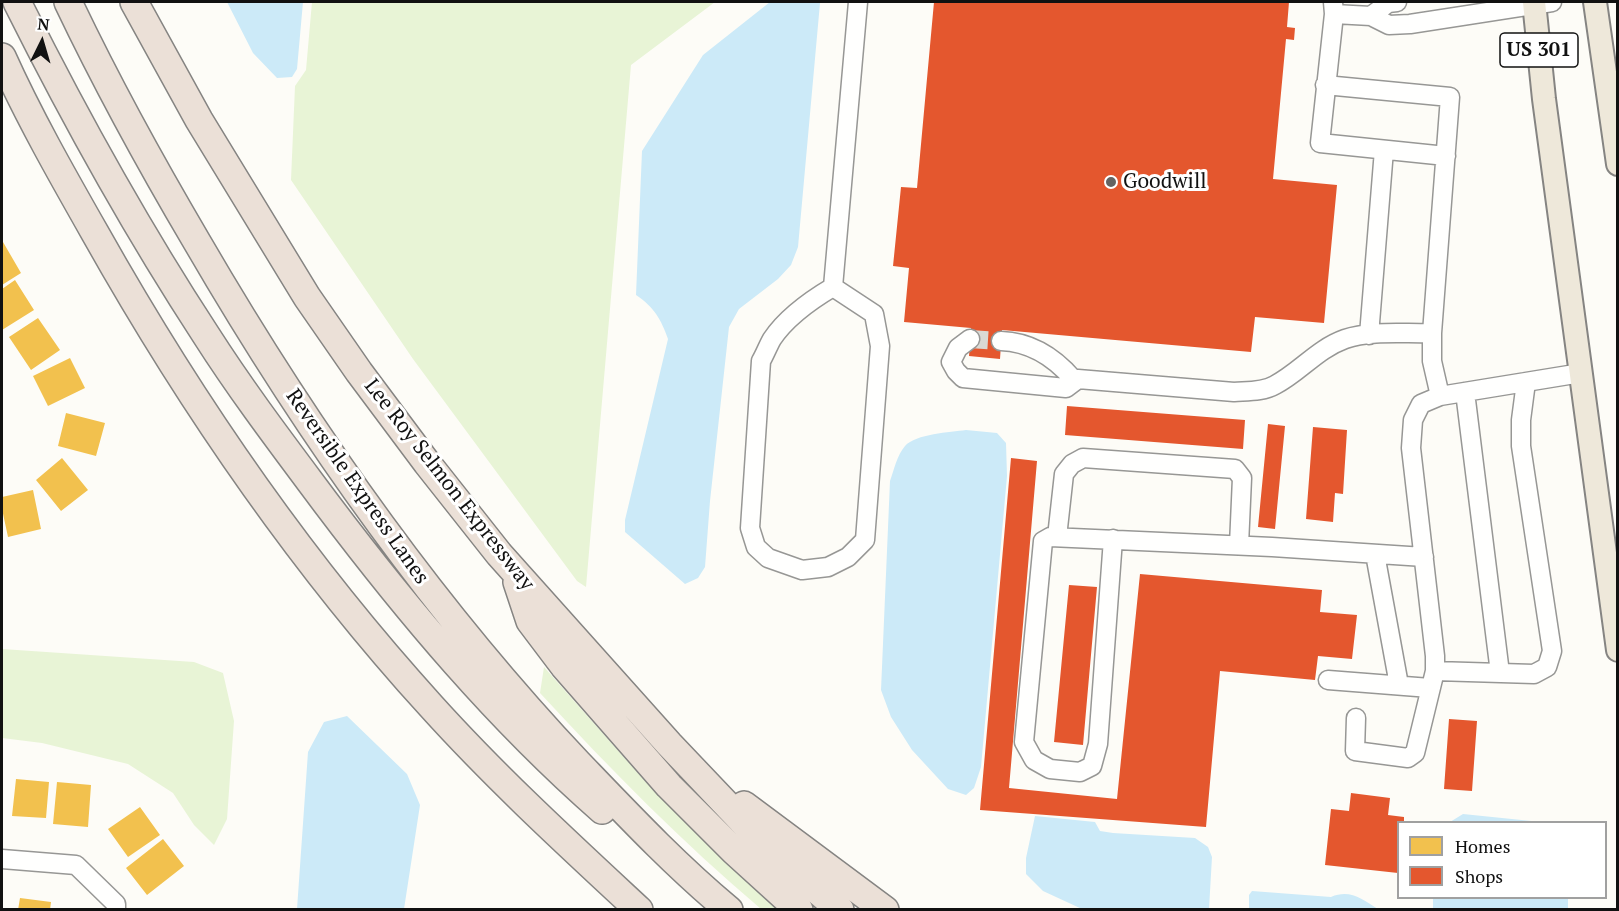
<!DOCTYPE html>
<html>
<head>
<meta charset="utf-8">
<style>
	body { margin:0 }
	#map { position:relative; width:1619px; height:911px; overflow:hidden; background:#fdfcf7; font-family:"PT Serif",serif }
	canvas { display:block }
	.frame { position:absolute; inset:0; border:3px solid #111; pointer-events:none }
	.legend { position:absolute; left:1397px; top:821px; width:210px; height:78px; box-sizing:border-box; background:#fff; border:2px solid #a0a0a0; margin:0; padding:8px 10px; list-style:none; font-size:18px; color:#111 }
	.legend li { display:flex; align-items:center; gap:12px; height:30px }
	.legend b { width:30px; border:2px solid #a0a0a0 }
	.north { position:absolute; left:12px; top:12px; width:60px; height:60px; -webkit-text-stroke:4px #fff; paint-order:stroke; rotate:5deg; font-size:16px; font-weight:700; line-height:24px; text-align:center; color:#111 }
	.north::after { content:''; display:block; margin:auto; width:21px; height:27px; background:#111; clip-path:polygon(50% 0,100% 100%,50% 72%,0 100%) }
</style>
</head>
<body>
<div id="map">
<canvas width="1619" height="911"></canvas>
<div class="frame"></div>
<ul class="legend">
<li><b style="height:16px;background:#f2c14e"></b>Homes</li>
<li><b style="height:16px;background:#e4572e"></b>Shops</li>
</ul>
<div class="north">N</div>
</div>
<script>
const ctx = document.querySelector('canvas').getContext('2d');
ctx.lineJoin = 'round';
function fillPath(path, color) { ctx.fillStyle = color; ctx.fill(path, 'evenodd'); }
function stroke(path, color, width, dash) { ctx.strokeStyle = color; ctx.lineWidth = width; ctx.lineCap = dash ? 'butt' : 'round'; ctx.setLineDash(dash || []); ctx.stroke(path); }
function write(font, color, halo, rows, align = 'center') {
  ctx.font = font + ' "PT Serif",serif'; ctx.lineWidth = 6; ctx.setLineDash([]); ctx.textBaseline = 'middle'; ctx.strokeStyle = halo; ctx.fillStyle = color; for (const [text, x, y, turn = 0] of rows) {
    ctx.save(); ctx.translate(x, y); ctx.rotate((+turn || 0) * Math.PI / 180); ctx.textAlign = isNaN(turn) ? turn : align; if (halo) ctx.strokeText(text, 0, 0); ctx.fillText(text, 0, 0); ctx.restore();
  }
}
const green = new Path2D(`
	M312 2H715L631 65 586 587 577 581 413 359 291 180 295 86 306 70Z
	M2 649 194 662 223 673 234 721 227 819 214 845 194 825 173 793 128 764 42 743 2 738Z
	M544 667 645 781 779 909H761C682 842 610 769 540 693Z`);
const water = new Path2D(`
	M227 2H303L297 69 292 77 277 78 253 53Z
	M770 2H820V3L798 247 791 265 778 279 739 309 729 327 710 501 705 567 698 578 685 584 625 532V520L668 339C661 319 654 307 636 295L642 151 703 55Z
	M966 430 997 433 1006 443 1007 476 981 767 974 788 966 795 948 789 912 750 891 717 881 690 890 481C894 470 897 455 905 446 916 434 950 432 966 430Z
	M347 716 407 774 420 805 404 909H297L308 752 324 722Z
	M1463 814 1541 822H1450Z
	M1035 816 1095 822 1100 831 1113 833 1195 838 1208 847 1212 857 1209 909H1082L1043 891 1026 874V858Z
	M1252 891 1331 897C1350 889 1362 899 1378 909H1249V895Z
	M1433 898H1568V909H1433Z`);
const homes = new Path2D(`
	M3 242 21 273 2 285V243Z
	M15 280 34 310 2 330V289Z
	M38 318 60 350 31 370 9 337Z
	M70 358 85 388 48 406 33 376Z
	M66 413 105 423 96 456 58 446Z
	M62 458 88 490 61 511 36 480Z
	M33 490 41 529 8 537 2 509V497Z
	M16 779 49 782 46 818 12 816Z
	M57 782 91 785 88 827 53 824Z
	M140 807 160 835 128 857 108 829Z
	M163 839 184 866 147 895 126 868Z
	M20 898 51 902 50 910H18Z`);
const shops = new Path2D(`
	M934 2H1289L1287 27 1295 28 1294 40 1286 39 1273 179 1337 185 1324 323 1255 317 1251 352 1002 330 1000 359 969 356 971 328 904 322 909 268 893 266 901 187 917 188Z
	M1067 406 1245 420 1243 449 1065 435Z
	M1268 424 1285 426 1275 529 1258 527Z
	M1313 427 1347 430 1343 494 1335 493 1333 522 1306 519Z
	M1011 458 1037 461 1009 788 1117 799 1140 574 1322 590 1320 612 1357 615 1352 659 1318 656 1315 680 1220 671 1206 827 980 810Z
	M1069 585 1097 587 1083 745 1054 742Z
	M1449 719 1477 721 1472 791 1444 789Z
	M1351 793 1390 798 1388 815 1404 817V822H1398V873L1325 865 1331 809 1349 811Z`);
const minorTunnel = new Path2D(`
	M970 339 1001 341`);
const minor = new Path2D(`
	M1333 2 1334 14 1320 143 1446 156
	M1397 2 1388 3 1371 16 1389 25 1410 24 1552 2
	M1334 14 1371 16
	M1325 85 1450 97 1432 333V361L1440 396
	M833 287 874 314 880 346 865 540 848 557 828 567 802 570 768 558 756 547 750 528 761 361C765 354 768 346 772 339 786 318 811 300 833 287Z
	M833 287 858 2
	M1369 335 1384 150
	M970 339 958 348 951 362 956 371 963 378 1066 388 1078 379H1073C1054 357 1031 342 1001 341
	M1078 379 1234 392C1247 391 1263 392 1275 385 1300 372 1317 349 1345 339 1371 330 1405 334 1432 333
	M1465 392 1500 673
	M1057 537 1064 474 1072 464 1083 458 1235 469 1242 478 1239 545
	M1113 539 1098 744 1092 766 1080 772 1050 769 1034 760 1024 742 1043 541 1050 537 1272 547 1424 557
	M1375 554 1399 685
	M1435 671 1534 674 1547 667 1552 651 1521 446V420L1526 382
	M1328 680 1430 688
	M1356 718 1355 751 1408 758 1415 753 1435 671V656L1411 448 1413 420 1421 404 1440 396 1581 373
	M2 859 76 865 116 904V910`);
const major = new Path2D(`
	M1534 2 1544 99 1618 650
	M1595 2 1618 164`);
const highway = new Path2D(`
	M17 2C74 116 136 228 206 335 243 393 285 448 326 503 409 613 498 719 602 810
	M68 2C107 84 151 164 197 242 305 428 430 606 578 763 627 814 675 865 729 910
	M134 2 199 120 307 297 359 372 427 463 499 554 669 744 767 847 840 910
	M2 57C29 117 62 175 95 233 190 402 300 562 431 706 496 778 568 844 639 910
	M517 582 530 621 564 666 669 786 734 851 799 910
	M744 805 885 910`);
const markers = [
	[1111,182,6,"#646362"]
];
const shields = [
	[1539,50,78]
];
const shieldNames = [
	["US 301",1539,50]
];
const poiNames = [
	["Goodwill",1123,182]
];
const streetNames = [
	["Lee Roy Selmon Expressway",449,485,52],
	["Reversible Express Lanes",357,487,55]
];
fillPath(green, '#e8f4d6');
fillPath(water, '#cceaf8');
fillPath(homes, '#f2c14e');
fillPath(shops, '#e4572e');
stroke(minorTunnel, '#dad9d4', 18, [18, 9]);
stroke(minor, '#979795', 21);
stroke(major, '#858482', 26);
stroke(highway, '#858482', 30);
stroke(minor, '#fffffe', 18);
stroke(major, '#eee8da', 22);
stroke(highway, '#ebe0d7', 27);
for (const [x, y, r, color] of markers) { const dot = new Path2D(); dot.arc(x, y, r, 0, 2 * Math.PI); ctx.fillStyle = color; ctx.fill(dot); stroke(dot, '#fff', 2); }
for (const [x, y, w] of shields) { const box = new Path2D(); box.roundRect(x - w / 2, y - 17, w, 34, 4.5); ctx.fillStyle = '#fff'; ctx.fill(box); stroke(box, '#111', 1.5); }
write('bold 20px', '#111', null, shieldNames);
write('21px', '#111', '#fff', poiNames, 'left');
write('21px', '#111', '#fff', streetNames);
</script>
</body>
</html>
